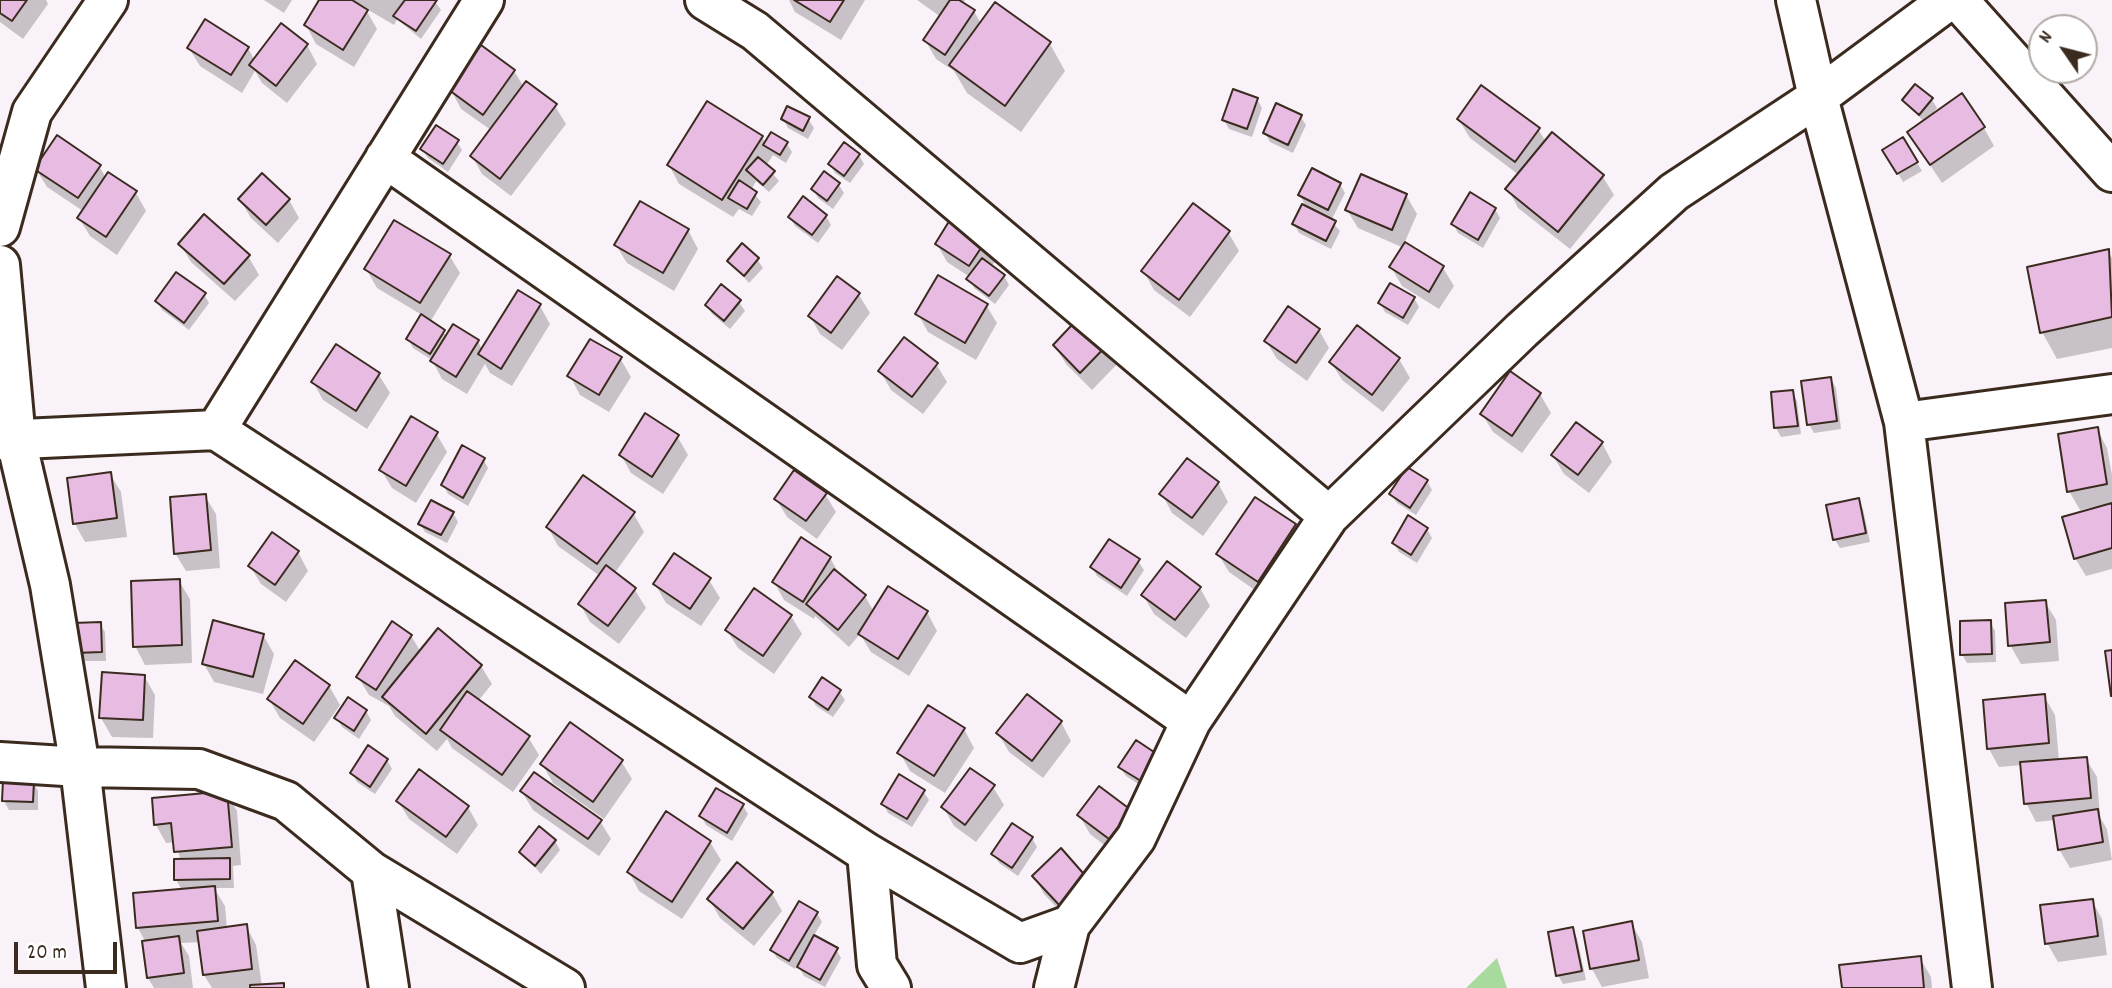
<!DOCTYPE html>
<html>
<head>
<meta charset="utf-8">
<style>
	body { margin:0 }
	#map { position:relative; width:2112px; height:988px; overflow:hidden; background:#faf2f9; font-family:Dekko,sans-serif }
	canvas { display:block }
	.north { position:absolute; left:2028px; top:14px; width:70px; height:70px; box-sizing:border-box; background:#fff; border:2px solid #b1aaa5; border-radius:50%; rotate:305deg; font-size:19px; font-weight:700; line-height:28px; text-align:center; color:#3b2a1e }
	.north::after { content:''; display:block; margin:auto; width:24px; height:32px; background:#3b2a1e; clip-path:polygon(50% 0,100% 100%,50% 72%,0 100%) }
	.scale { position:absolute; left:14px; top:942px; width:103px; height:32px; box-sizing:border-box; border:4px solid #3b2a1e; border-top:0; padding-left:9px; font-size:21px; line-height:24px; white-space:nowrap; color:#3b2a1e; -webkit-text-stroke:5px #fff; paint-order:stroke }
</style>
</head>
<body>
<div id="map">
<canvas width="2112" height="988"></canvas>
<div class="north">N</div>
<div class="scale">20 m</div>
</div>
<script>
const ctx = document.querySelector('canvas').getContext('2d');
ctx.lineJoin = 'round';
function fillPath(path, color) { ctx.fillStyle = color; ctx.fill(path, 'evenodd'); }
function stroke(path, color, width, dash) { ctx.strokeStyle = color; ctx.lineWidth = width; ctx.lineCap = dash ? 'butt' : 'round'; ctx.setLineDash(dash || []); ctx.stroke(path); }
const green = new Path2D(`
	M1497 958 1507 988H1466Z`);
const shadow = new Path2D(`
	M0 0H46L48 4 23 39 0 22Z
	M264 0H292L284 13Z
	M321 0H434L441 10 421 39 397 19 394 25 365 8 377 29 354 67 316 44 306 25Z
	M789 0H865L841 40 795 12Z
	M917 0H965L962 4 974 11 981 24 1050 44 1065 71 1021 132 967 93 954 71 936 59 925 40 941 17Z
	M307 45 317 64 287 103 262 83 255 71 242 93 200 66 189 48H248L255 61Z
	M514 71 524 87 555 106 566 124 511 196 482 174 472 156 491 130 461 109 451 90Z
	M1257 99 1262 108 1252 137 1229 129 1224 120Z
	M1904 100H1932L1937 108 1930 116 1984 128 1994 146 1942 183 1920 150 1924 122Z
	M1300 116 1306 125 1293 153 1270 142 1265 133Z
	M783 119H808L814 128 808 139 788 128Z
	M1459 120 1538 129 1546 142 1552 134 1603 177 1614 195 1570 249 1518 208 1508 189 1519 175 1470 138Z
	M762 137 766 144H787L792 152 786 163 773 155 766 166 779 181 769 192 756 181 751 190 761 202 752 216 739 209 733 217 679 184 669 165Z
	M1903 139 1922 171 1903 182 1885 150Z
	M457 142 462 150 448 172 428 158 422 149Z
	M859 155 864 164 850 183 835 173 830 164Z
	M99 166 106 178 136 193 146 211 117 255 90 236 79 218 83 211 47 187 36 169Z
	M825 174 839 185 844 193 833 209 818 198 813 189Z
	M1340 184 1345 193 1331 221 1340 231 1331 249 1299 233 1294 224 1307 209 1300 195Z
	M1406 195 1417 214 1404 244 1443 268 1454 286 1439 309 1402 286 1391 267 1404 248 1358 228 1347 210Z
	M240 200H289L299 218 278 243 251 218Z
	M1495 209 1500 218 1483 248 1458 233 1453 224Z
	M957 213 1001 253 991 267 1004 276 1009 285 995 304 974 288 970 277 947 262 937 244Z
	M826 216 831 225 818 243 795 226 790 217Z
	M688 230 698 249 674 291 627 263 616 245Z
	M1228 232 1239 251 1190 317 1154 290 1144 272Z
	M180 244 248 256 259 275 235 301 191 262Z
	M2108 251 2112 258V348L2057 359 2042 332Z
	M449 255 460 273 430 322 447 336 478 341 482 350 540 306 550 324 512 386 490 373 485 364 467 394 442 379 432 360 413 348 408 339 422 315 377 288 366 269Z
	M757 259 763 268 749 283 729 261Z
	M837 279 859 295 870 313 842 350 820 334 810 316Z
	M204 294 209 303 189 330 162 310 157 301Z
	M1414 298 1419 307 1408 325 1385 312 1380 303Z
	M739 302 745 311 730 329 712 314 707 305Z
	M986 305 997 323 976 360 928 332 918 314Z
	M1086 313 1123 358 1092 390 1066 364 1055 346Z
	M1319 330 1329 348 1307 381 1277 359 1266 341Z
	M620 358 631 377 609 412 580 395 570 376Z
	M1399 359 1410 378 1383 412 1342 380 1331 362Z
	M936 364 947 382 923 414 891 390 880 371Z
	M379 375 390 393 367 429 323 400 313 382Z
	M1831 379 1836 388 1841 429 1814 433 1809 424Z
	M1792 392 1797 401 1801 434 1781 437 1776 428Z
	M1540 394 1551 413 1522 453 1493 432 1482 414Z
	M2097 429 2107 448 2112 475V569L2086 576 2075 558 2095 510 2094 507 2080 510 2069 491Z
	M436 433 447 452 416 503 392 488 381 470Z
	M677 436 688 455 663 494 631 473 621 455Z
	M1602 443 1612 462 1589 493 1564 474 1553 456Z
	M483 459 488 468 468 506 448 494 443 485Z
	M110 474 121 492 127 537 85 542 75 524 69 479Z
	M1427 481 1432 490 1416 515 1397 503 1391 494Z
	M1218 483 1228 502 1203 536 1172 513 1162 494Z
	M825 494 836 512 817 539 787 517 776 499Z
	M205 496 216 514 220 568 186 571 175 553Z
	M1255 499 1295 526 1306 544 1269 600 1229 572 1218 554Z
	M1858 500 1863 509 1870 542 1840 548 1835 540 1829 507Z
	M453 513 458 522 447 543 425 532 420 524Z
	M633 513 644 532 614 574 635 590 646 608 619 644 590 622 580 604 600 576 558 546 548 527Z
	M1427 529 1432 538 1417 563 1399 552 1394 543Z
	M298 552 308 571 286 602 261 584 250 566Z
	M830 558 841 577 865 596 874 612H927L937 631 909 676 871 652 860 634 849 647 815 616 814 619 784 600 774 582Z
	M1138 561 1144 570 1127 596 1097 576 1092 567Z
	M709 580 720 598 701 626 666 603 655 584Z
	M179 581 190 599 192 663 145 665 135 646Z
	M1200 588 1210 606 1186 638 1154 614 1143 595Z
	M2045 602 2056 620 2059 661 2021 664 2010 645Z
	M791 616 802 634 774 674 738 648 727 630Z
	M1990 622 1995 631 1996 662 1967 663 1962 654Z
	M100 624 105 632 106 661H81L76 653Z
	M263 635 274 654 263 694 214 682 204 664Z
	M411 636 421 652 481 666 492 684 478 701 528 737 539 755 513 792 452 748 447 739 437 751 395 716 389 706 369 695 358 677Z
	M144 676 155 695 153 738 112 737 101 718Z
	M329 686 340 705 314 742 280 718 269 699Z
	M839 691 845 700 833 717 816 706 811 697Z
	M2044 696 2055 715 2059 761 2086 759 2097 777 2100 817 2107 829 2112 860 2070 868 2059 849 2055 820 2036 822 2026 803 2022 765 1999 767 1989 749Z
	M366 711 371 720 359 739 342 727 337 718Z
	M1061 722 1071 741 1043 778 1009 752 998 733Z
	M964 729 974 748 945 793 910 771 900 753Z
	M1156 755 1146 789 1126 776 1120 767Z
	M387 760 392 769 375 794 357 782 352 773Z
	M621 761 632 779 604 819 553 783 542 764Z
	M33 782 38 791V810H9L4 801Z
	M993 787 1004 805 976 842 954 826 943 807Z
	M923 791 929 800 912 827 888 813 883 804Z
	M522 792 600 821 611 839 599 856 533 810Z
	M226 793 237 811 241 865 233 866 234 888H214L225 906 227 929 246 926 256 945 262 986 283 984 285 988H212L204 975 200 942 181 943 189 956 193 988H154L148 978 146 943 138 928 182 890 176 880 181 861 175 842 166 843 156 825Z
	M398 801 468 807 478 825 457 854 409 819Z
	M743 806 748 814 732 841 706 825 701 816Z
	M1130 812 1120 857 1090 834 1079 815Z
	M1032 838 1037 847 1018 876 999 863 994 854Z
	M555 841 560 850 541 874 521 852Z
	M710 842 721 860 682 919 639 891 629 872Z
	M1061 851 1073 925 1044 894 1034 876Z
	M772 893 782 911 754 946 720 918 709 899Z
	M2092 901 2102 919 2107 955 2058 962 2047 943Z
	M817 913 822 922 813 937 836 949 841 958 825 987 804 976 797 964 795 969 777 958 772 950Z
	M1631 923 1642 942 1649 978 1602 987 1592 969 1585 932Z
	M1572 929 1577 938 1586 980 1563 984 1558 975Z
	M1920 958 1931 977 1932 988H1843Z`);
const building = new Path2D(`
	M0 0H27L12 21 0 13Z
	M319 0H352L368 10 343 50 304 25Z
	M405 0H437L416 31 393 16Z
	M794 0H844L830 22Z
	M950 0H959L975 10 945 55 923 40Z
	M995 2 1051 42 1005 106 949 65Z
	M205 19 249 47 231 75 187 48Z
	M281 23 308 44 276 86 249 65Z
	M481 45 515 70 483 115 449 90Z
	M526 81 557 104 500 179 470 156Z
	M1915 84 1933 98 1919 115 1902 100Z
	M1481 85 1540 128 1515 162 1457 119Z
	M1233 89 1258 98 1247 129 1222 120Z
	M1962 93 1985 127 1930 165 1907 132Z
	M707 101 763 136 722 200 667 165Z
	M1276 103 1302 115 1288 145 1263 133Z
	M787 106 810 117 803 131 781 119Z
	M436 125 459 140 443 164 420 149Z
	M771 132 788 142 780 155 763 145Z
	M1552 132 1604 175 1558 232 1505 189Z
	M57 135 101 165 78 198 34 169Z
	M1903 137 1918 162 1897 174 1882 150Z
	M844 142 860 154 844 176 828 164Z
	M758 157 775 171 763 185 746 170Z
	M1312 168 1341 183 1328 210 1298 195Z
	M824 171 840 183 827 201 811 189Z
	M108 172 137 191 106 237 77 218Z
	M262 173 290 199 266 225 238 199Z
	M1361 174 1407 194 1392 230 1345 210Z
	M739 180 757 192 747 209 728 198Z
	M1470 192 1496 208 1478 240 1451 224Z
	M803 196 827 215 812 235 788 217Z
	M640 201 689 229 663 273 614 245Z
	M1193 203 1230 231 1179 300 1141 271Z
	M1302 204 1336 221 1326 241 1292 224Z
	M956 210 991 233 969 266 935 244Z
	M204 214 250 255 224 284 178 244Z
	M394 220 451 254 420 303 364 269Z
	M1405 242 1444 266 1429 292 1389 267Z
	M742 243 759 258 744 276 727 261Z
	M2109 249 2112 317 2040 333 2027 267Z
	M982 258 1005 275 989 296 966 279Z
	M176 272 206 293 184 323 155 301Z
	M938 275 988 304 965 343 915 314Z
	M837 276 860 293 831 333 808 316Z
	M1390 283 1415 297 1403 318 1378 303Z
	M721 284 741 300 724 321 705 305Z
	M518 290 541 304 501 369 478 354Z
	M1288 306 1320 329 1296 363 1264 341Z
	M1086 310 1114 338 1080 373 1053 345Z
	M421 314 445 330 430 354 406 339Z
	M453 324 479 340 456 377 430 361Z
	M1357 325 1400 358 1372 395 1329 362Z
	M904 337 938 363 912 397 878 371Z
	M590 339 622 357 599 395 567 376Z
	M336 344 380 373 356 411 311 382Z
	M1510 371 1541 393 1512 436 1480 414Z
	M1831 377 1837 421 1807 425 1801 381Z
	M1793 390 1798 426 1774 428 1771 392Z
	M645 413 679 435 652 477 619 455Z
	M411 416 438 432 406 486 379 470Z
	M1576 422 1603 442 1578 475 1551 455Z
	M2098 427 2107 484 2067 492 2058 434Z
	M462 445 485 458 463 498 441 485Z
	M1187 458 1219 482 1192 518 1159 494Z
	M1407 467 1428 480 1410 508 1389 494Z
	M794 470 827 493 806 521 774 499Z
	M111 472 117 518 73 524 67 478Z
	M583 475 635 512 597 564 546 527Z
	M206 494 211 550 174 554 170 497Z
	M1255 497 1296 524 1258 582 1216 554Z
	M1859 498 1866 533 1833 540 1826 505Z
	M431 500 454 512 441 535 418 524Z
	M2112 503V548L2074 559 2062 517Z
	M1408 515 1428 528 1411 555 1392 543Z
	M272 532 299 551 275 585 248 566Z
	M801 537 831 557 803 602 772 582Z
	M1109 539 1140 559 1121 588 1090 567Z
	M674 553 711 578 690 609 653 584Z
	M1167 561 1201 587 1175 620 1141 595Z
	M606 565 636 588 608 626 578 604Z
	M834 569 866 595 838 630 806 604Z
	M180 579 182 645 133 647 131 581Z
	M888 586 928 611 898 659 858 634Z
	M754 588 792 615 763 656 725 630Z
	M2046 600 2050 642 2008 646 2005 603Z
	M213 620 264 634 253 677 202 664Z
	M1991 620 1992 654 1960 655V621Z
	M392 621 412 635 376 690 356 677Z
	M101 622 102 652 75 653 73 623Z
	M438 628 482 665 426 734 382 697Z
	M2112 650V696H2111L2105 651Z
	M295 660 330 685 303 724 267 699Z
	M102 672 145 675 143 720 99 718Z
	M822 677 841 690 828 710 809 697Z
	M467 691 530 736 502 775 440 730Z
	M1027 694 1062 721 1032 761 996 733Z
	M2045 694 2049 743 1987 749 1983 700Z
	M348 697 367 710 354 731 334 718Z
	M928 705 965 728 934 776 897 753Z
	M570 722 623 760 593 802 540 764Z
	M1136 740 1157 754 1141 781 1118 767Z
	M368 745 388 759 370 787 350 773Z
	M2087 757 2091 798 2024 804 2020 762Z
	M970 768 995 785 965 825 941 807Z
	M419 769 469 806 446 837 396 801Z
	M534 772 602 820 588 839 520 791Z
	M899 774 925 790 907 819 881 804Z
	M3 780 34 781 33 802 2 801Z
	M1099 786 1131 810 1109 839 1077 815Z
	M716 788 744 804 727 833 699 816Z
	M227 791 232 847 174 852 171 823 154 825 152 798Z
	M2098 809 2103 842 2058 850 2053 816Z
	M666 811 711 841 672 902 627 872Z
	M1012 823 1033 837 1012 868 991 854Z
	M539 826 556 840 535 866 519 852Z
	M1061 848 1090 881 1061 907 1032 876Z
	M230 858V879L174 880V859Z
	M737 862 773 892 743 929 707 899Z
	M215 886 218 921 136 928 133 893Z
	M2093 899 2098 936 2045 944 2040 905Z
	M799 901 818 912 789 961 770 950Z
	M1632 921 1639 960 1590 969 1583 931Z
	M247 924 252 969 203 975 197 931Z
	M1573 927 1582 971 1556 976 1548 932Z
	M814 935 838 948 820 980 797 967Z
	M179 936 184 973 147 978 142 941Z
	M1921 956 1924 988H1842L1839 965Z
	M284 983V988H250V985Z`);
const minor = new Path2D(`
	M705 0 755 31 1329 516
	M1796 0 1818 97 1904 422 1972 988
	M1958 0 2112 172
	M385 158 1191 721
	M0 227 32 112 108 0
	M0 265 16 440 50 585 80 767 106 988
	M1904 422 2112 394
	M216 430 484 0
	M0 440 216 430 867 853 1020 943 1070 925 1136 838 1191 721 1329 516 1522 330 1674 192 1818 97 1949 0
	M0 762 80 767 199 769 286 801 371 871 565 988
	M867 853 877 965 891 988
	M371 871 389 988
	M1054 988 1070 925`);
fillPath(green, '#a7da9c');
fillPath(shadow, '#0003');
fillPath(building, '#e8bce2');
stroke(building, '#3b2a1e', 2);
stroke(minor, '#3b2a1e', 44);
stroke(minor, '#fff', 38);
</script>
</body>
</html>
